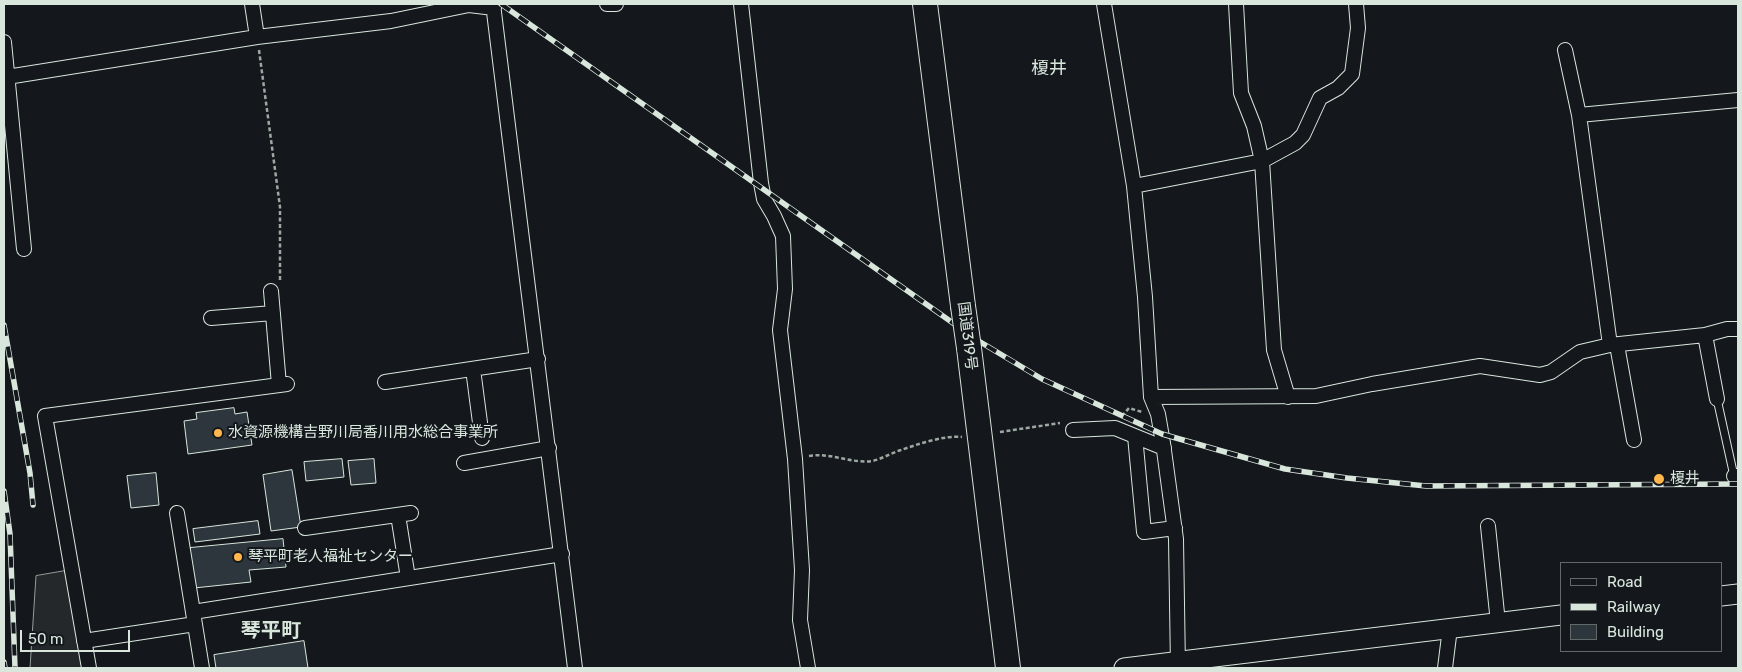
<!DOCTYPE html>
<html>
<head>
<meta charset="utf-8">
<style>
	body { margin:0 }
	#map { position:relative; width:1742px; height:672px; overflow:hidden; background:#14181c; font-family:Rubik,sans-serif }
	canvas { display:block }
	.frame { position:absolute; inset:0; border:5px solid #d8e6dc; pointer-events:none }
	.legend { position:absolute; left:1560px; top:562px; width:162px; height:90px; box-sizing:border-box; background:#14181c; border:1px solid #626a69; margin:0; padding:6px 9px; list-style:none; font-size:15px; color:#d8e6dc }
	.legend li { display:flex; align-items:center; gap:10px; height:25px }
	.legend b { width:25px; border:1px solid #626a69 }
	.scale { position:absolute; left:20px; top:630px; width:110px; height:22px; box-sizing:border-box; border:2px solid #d8e6dc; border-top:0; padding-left:6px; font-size:15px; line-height:18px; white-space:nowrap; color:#d8e6dc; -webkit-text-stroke:4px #14181c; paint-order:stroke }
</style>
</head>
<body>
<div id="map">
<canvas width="1742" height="672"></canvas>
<div class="frame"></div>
<ul class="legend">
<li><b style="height:6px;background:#14181c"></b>Road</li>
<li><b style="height:6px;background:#d8e6dc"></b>Railway</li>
<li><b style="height:14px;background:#2c363c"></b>Building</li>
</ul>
<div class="scale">50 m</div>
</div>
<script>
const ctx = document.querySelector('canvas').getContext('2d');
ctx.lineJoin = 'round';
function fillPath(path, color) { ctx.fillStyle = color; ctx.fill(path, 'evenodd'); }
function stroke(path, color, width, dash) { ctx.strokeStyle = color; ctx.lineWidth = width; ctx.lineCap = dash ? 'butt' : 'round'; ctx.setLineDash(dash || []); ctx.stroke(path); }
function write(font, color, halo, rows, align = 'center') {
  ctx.font = font + ' Rubik,"Noto Sans JP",sans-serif'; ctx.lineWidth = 4; ctx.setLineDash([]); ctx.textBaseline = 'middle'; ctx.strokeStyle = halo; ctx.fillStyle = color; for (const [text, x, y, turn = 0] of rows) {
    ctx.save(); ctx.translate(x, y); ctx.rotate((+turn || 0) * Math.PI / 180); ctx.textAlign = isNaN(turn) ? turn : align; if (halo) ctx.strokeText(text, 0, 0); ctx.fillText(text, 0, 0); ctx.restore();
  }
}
const parking = new Path2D(`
	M65 571 82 668H30L36 576Z`);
const building = new Path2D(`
	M234 408 235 414 247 412 252 445 188 454 184 421 197 419 196 413Z
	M342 459 344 477 306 481 304 462Z
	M374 459 376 483 351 485 348 461Z
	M292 470 301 527 271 531 263 475Z
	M156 473 159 505 131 508 127 476Z
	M258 521 260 534 195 542 193 529Z
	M283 539 286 567 249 570 251 582 194 588 190 548Z
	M304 641 308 668H216L214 655Z`);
const path = new Path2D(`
	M259 50 280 207V280
	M1122 416 1129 408 1142 412
	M1000 432 1060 423
	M809 456C830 452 851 464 872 461 882 459 891 453 901 450 918 444 945 435 962 437`);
const lane = new Path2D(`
	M1717 399 1734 476`);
const street = new Path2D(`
	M252 4 257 37
	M493 4 575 668
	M607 4H616
	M741 4 761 183 764 199 774 216 783 236 785 289 780 330 795 459 802 570 800 620 808 668
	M1104 4 1134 186 1145 297 1151 397 1158 414 1163 443 1176 539 1178 668
	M1236 4 1241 93 1254 126 1262 161 1274 350 1288 397
	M4 42 24 249
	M1565 50 1579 115 1610 345
	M7 77 257 37 391 21 469 5 494 8
	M1579 115 1738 100
	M1134 186 1262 161 1295 143 1303 135 1320 98 1338 88 1352 74 1358 28 1356 4
	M271 291 279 385
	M211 318 273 313
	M1705 335 1717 399
	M1617 345 1634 440
	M473 369 482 438
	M385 382 538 359
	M1151 397 1316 396 1372 384 1480 366 1540 375 1551 372 1580 352 1610 345 1705 335 1727 329H1738
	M1073 430 1115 428 1164 448
	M1135 436 1144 532 1175 528
	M464 463 549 448
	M1734 476H1738
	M177 513 202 668
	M398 515 408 578
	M1488 526 1498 623
	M305 528 411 513
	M193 612 562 554
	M84 641 195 624
	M89 668 45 416 287 384
	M1445 668 1450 628`);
const secondary = new Path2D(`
	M1721 596 1738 594
	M1124 668 1561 615`);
const highway = new Path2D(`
	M925 4 963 306
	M969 348 1008 668`);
const rail = new Path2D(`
	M501 4 977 340 1042 379 1162 434 1285 469 1347 478 1426 486 1738 484
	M4 325 30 473 33 505
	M4 491 10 534 15 668
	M4 662 5 668`);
const highwayBridge = new Path2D(`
	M963 306 969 348`);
const markers = [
	[218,433,5,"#ffb74d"],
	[1659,479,6,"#ffb74d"],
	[238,557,5,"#ffb74d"]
];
const streetNames = [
	["国道319号",967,336,83]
];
const poiNames = [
	["水資源機構吉野川局香川用水総合事業所",228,433],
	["榎井",1670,479],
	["琴平町老人福祉センター",248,557]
];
const quarterNames = [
	["榎井",1049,69]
];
const districtNames = [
	["琴平町",271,631]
];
fillPath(parking, '#24282b');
stroke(parking, '#939e99', 1);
fillPath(building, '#2c363c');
stroke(building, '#d8e6dc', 1);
stroke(lane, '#d8e6dc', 9);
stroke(street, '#d8e6dc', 16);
stroke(secondary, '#d8e6dc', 21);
stroke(highway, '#d8e6dc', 26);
stroke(path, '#9da8a2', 2.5, [4, 2.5]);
stroke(lane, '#14181c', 7);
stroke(street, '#14181c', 14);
stroke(secondary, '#14181c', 19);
stroke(highway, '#14181c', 24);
stroke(rail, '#d8e6dc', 5.5);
stroke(rail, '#14181c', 4, [11]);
stroke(highwayBridge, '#d8e6dc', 26, []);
stroke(highwayBridge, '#14181c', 24);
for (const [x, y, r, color] of markers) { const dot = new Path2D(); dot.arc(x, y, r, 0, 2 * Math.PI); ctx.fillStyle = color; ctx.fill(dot); stroke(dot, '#14181c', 2); }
write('15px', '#d8e6dc', '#14181c', streetNames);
write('15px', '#d8e6dc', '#14181c', poiNames, 'left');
write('18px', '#d8e6dc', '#14181c', quarterNames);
write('bold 20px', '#d8e6dc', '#14181c', districtNames);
</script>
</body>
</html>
